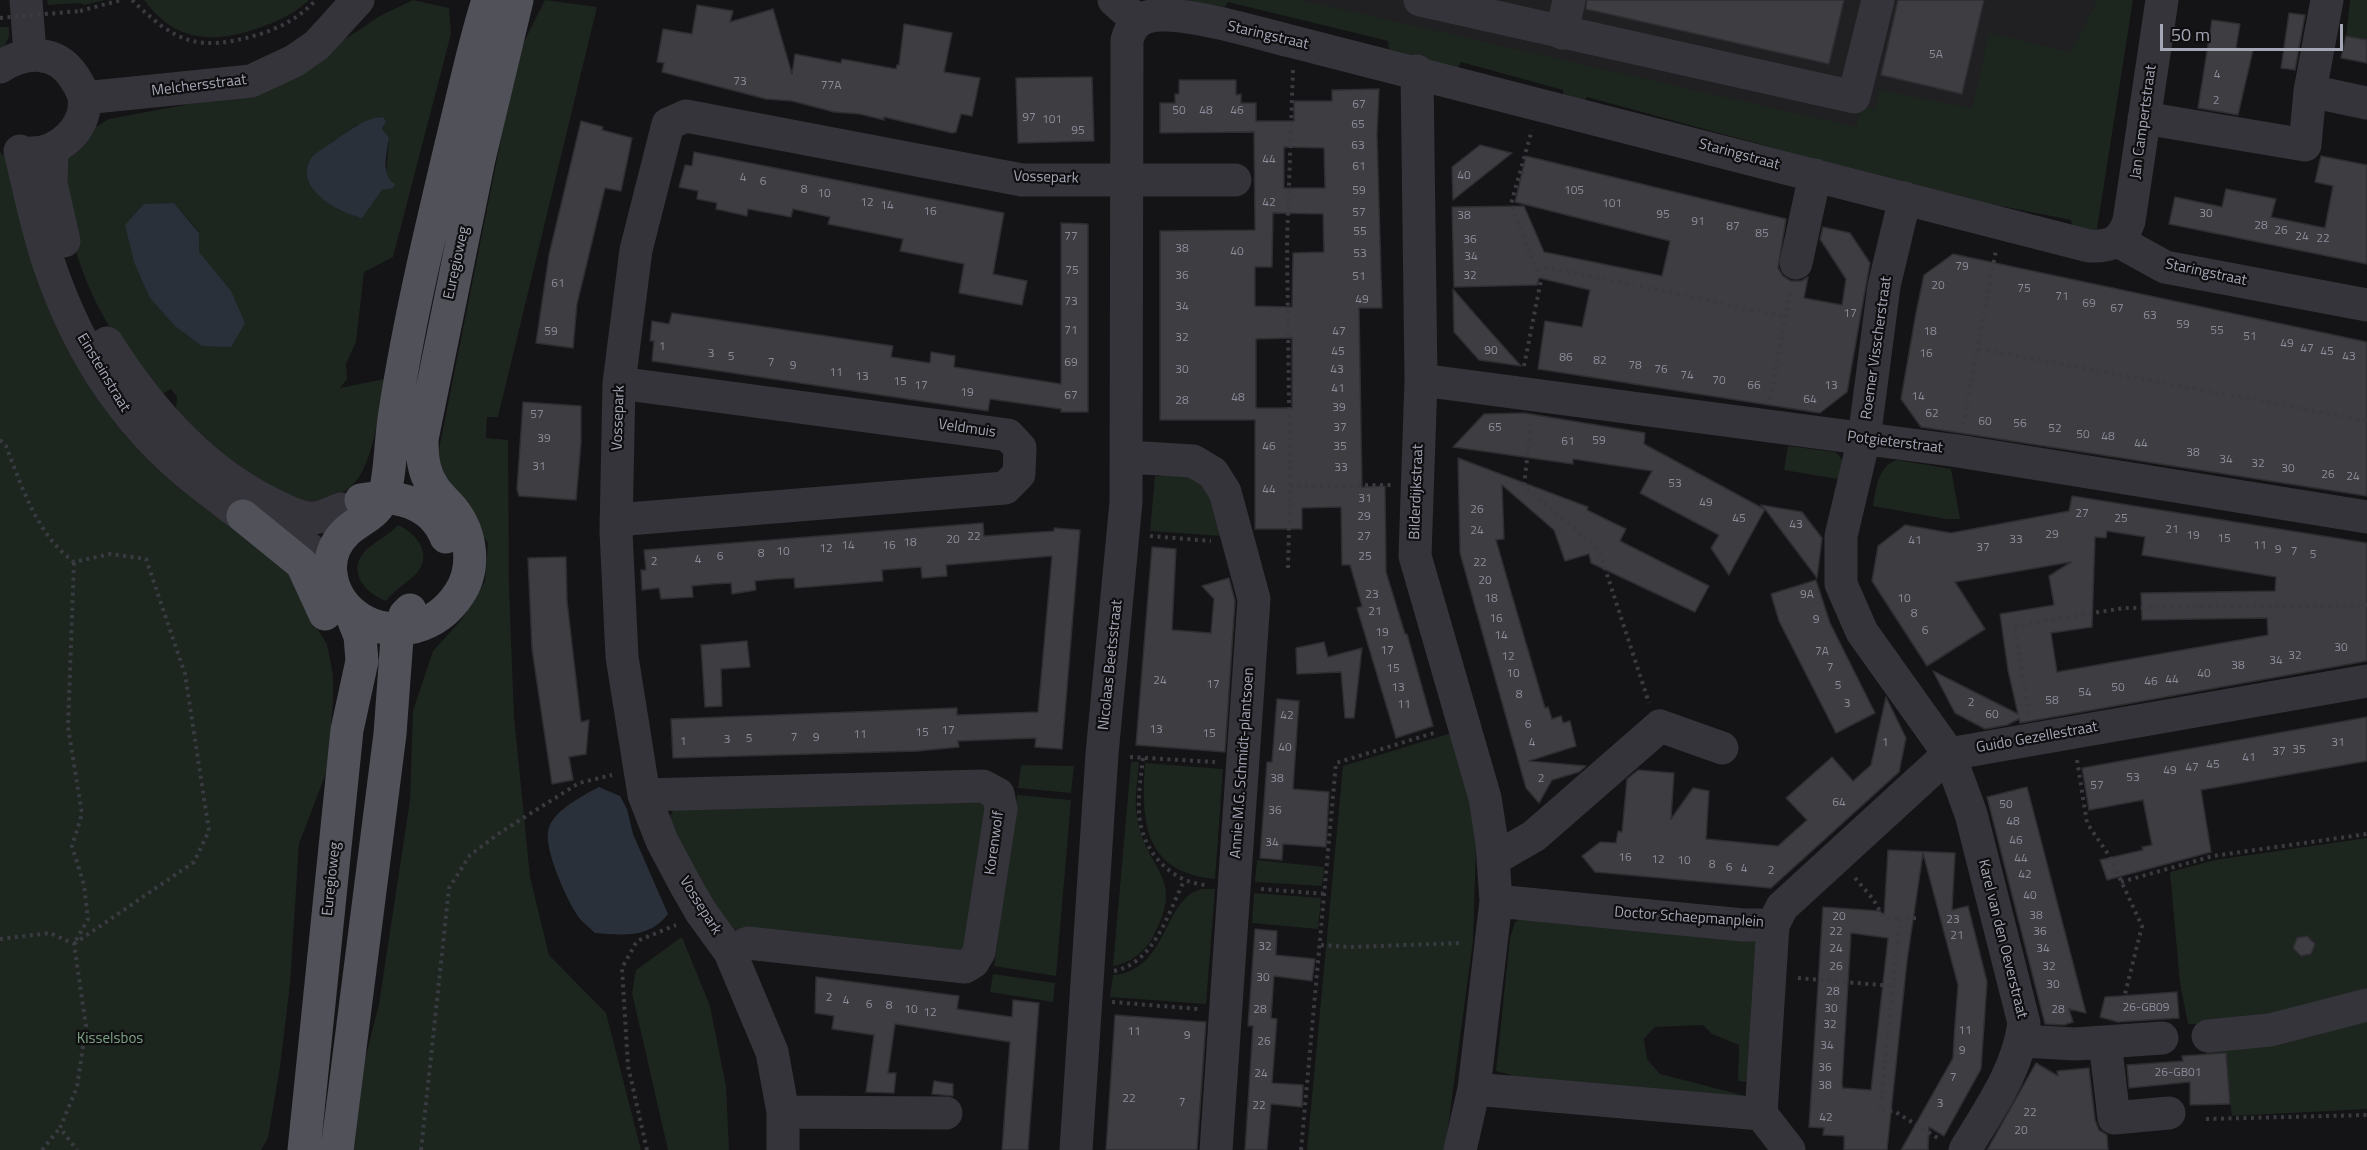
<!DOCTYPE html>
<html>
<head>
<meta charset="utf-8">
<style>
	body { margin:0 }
	#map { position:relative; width:2367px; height:1150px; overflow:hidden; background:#141315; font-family:"Titillium Web",sans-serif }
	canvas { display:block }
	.scale { position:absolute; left:2160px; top:24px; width:183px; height:27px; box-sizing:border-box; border:3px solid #a5a7b6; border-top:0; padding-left:8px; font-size:18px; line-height:21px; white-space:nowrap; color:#a5a7b6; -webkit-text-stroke:4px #0f0e10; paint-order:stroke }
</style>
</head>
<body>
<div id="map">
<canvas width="2367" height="1150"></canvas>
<div class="scale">50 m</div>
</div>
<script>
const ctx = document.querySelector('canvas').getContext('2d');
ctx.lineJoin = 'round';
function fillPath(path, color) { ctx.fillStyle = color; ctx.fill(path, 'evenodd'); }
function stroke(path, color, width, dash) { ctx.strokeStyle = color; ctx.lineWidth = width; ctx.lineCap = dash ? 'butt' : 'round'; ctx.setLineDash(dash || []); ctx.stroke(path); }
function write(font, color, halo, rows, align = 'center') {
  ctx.font = font + ' "Titillium Web",sans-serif'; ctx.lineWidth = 4.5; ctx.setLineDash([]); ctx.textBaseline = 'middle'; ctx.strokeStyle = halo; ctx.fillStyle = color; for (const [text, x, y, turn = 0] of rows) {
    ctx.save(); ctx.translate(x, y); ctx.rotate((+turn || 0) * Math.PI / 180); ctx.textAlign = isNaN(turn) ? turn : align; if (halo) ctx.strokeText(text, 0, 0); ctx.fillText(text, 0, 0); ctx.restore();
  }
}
const built = new Path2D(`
	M1228 0H2097L2072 52 2044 189Z`);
const green = new Path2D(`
	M47 0H105L84 5 80 3 48 5Z
	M144 0H309C293 15 276 22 256 29 211 44 174 41 144 0Z
	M413 0 449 8 451 34 393 257 364 272 356 342 346 364 347 379 340 388 384 379C379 409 376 445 362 472 344 506 301 507 269 491 259 486 249 476 240 469 218 452 196 435 175 418L177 397 171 389 155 398C116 341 82 290 68 221 64 202 65 180 64 161L92 129 109 119 232 96 330 49 380 16ZM380 117 384 124 382 131 389 138 386 173 391 188 382 190 362 217 354 216 313 156 355 126ZM174 203 199 232V252Z
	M545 0 597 7 498 417H487L486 438 508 440 509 587 514 717 530 877 549 955 606 1013 641 1150H346L350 1119 379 1004 410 800 413 711 433 651 462 619 485 581 488 543 440 470 439 449 518 54Z
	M1145 0H1302L1856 127 1861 106 1875 110 1879 90 1972 108 1989 33 2071 52 2097 0H2133L2097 229 2090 230 2072 227 2071 220 1946 195 1587 97 1584 102 1563 97V90L1461 62 1457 68 1389 50 1388 41 1228 2 1224 8Z
	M2350 0H2367V40L2346 36Z
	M0 27H9V37L0 56Z
	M0 152 10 161 43 268 287 569 309 616 327 644 333 675V702L328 768 299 844 290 984 280 1067 268 1138 261 1150H0Z
	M1788 446 1836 452 1844 462 1838 479 1784 470Z
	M1897 460 1951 469 1960 519H1946L1873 506C1876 489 1878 465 1897 460Z
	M1155 476H1193L1204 481 1222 536 1150 531Z
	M398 525C418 534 434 556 415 575 405 584 395 590 386 601 363 592 345 569 368 548 378 540 389 535 398 525Z
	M1451 733 1477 818 1473 941 1445 1150H1307L1343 766Z
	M1131 762H1139C1138 780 1134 799 1137 817 1145 871 1187 875 1153 937 1145 951 1130 964 1113 966Z
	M1145 763 1223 769 1215 879C1143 872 1141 821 1145 763Z
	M1021 765 1074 766 1071 793 1018 788Z
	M966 793 990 804 975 943 954 960 728 929 667 822 674 809Z
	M1017 795 1071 800 1056 976 994 966Z
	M2367 838V1109L2232 1116 2224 1054H2206L2202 1024H2188L2180 983 2170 872 2215 860Z
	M1257 860 1324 867 1322 886 1255 882Z
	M1202 889H1215L1206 1004 1110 997 1113 975C1169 971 1162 898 1202 889Z
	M1254 893 1321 898 1318 929 1252 923Z
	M1528 915 1754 936 1765 945 1753 1083 1738 1081 1739 1045 1712 1034 1703 1025 1655 1027 1644 1039 1647 1059 1660 1074 1746 1096 1744 1102 1511 1083V1075L1496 1071 1510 938 1515 922Z
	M682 937 710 1006 726 1086 729 1150H668L632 993 636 970Z
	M993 974 1055 983 1053 1002 990 992Z`);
const water = new Path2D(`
	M383 117 386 121 382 129 389 138C387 152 380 176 395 184L393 188 382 190 362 218C340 213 291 188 312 157 318 150 331 144 338 138 353 128 365 118 383 117Z
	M174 203 199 233V252L231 291 245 323 231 347 202 346 175 326 150 298 134 262 125 225 144 204Z
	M599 787 620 796 627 809 633 834 668 914C649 939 622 935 595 933 589 927 580 921 576 913 565 896 542 845 549 827 556 809 584 795 599 787Z`);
const building = new Path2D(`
	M1587 0H1844L1829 64 1586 9Z
	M1898 0H1984L1962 94 1881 75Z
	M697 5 733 11 730 22 773 9 792 74 795 54 841 63 842 59 896 69 897 65H899L904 24 952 33 944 72 980 78 972 116 961 114 956 132 952 133 884 117V120L860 114 834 112 792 101 766 99 662 72 664 63 657 62 663 29 692 34Z
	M2289 13 2305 15 2295 70 2281 68Z
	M2212 20 2240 24 2236 48 2253 50 2238 115 2198 108Z
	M2346 36 2367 40V63L2341 58Z
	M1092 77 1094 141 1018 143 1016 78Z
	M1179 80H1236V95L1241 94V103H1256V121H1294V101H1332V90L1379 89 1377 134 1382 308H1359L1362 487 1385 486 1386 572 1405 634H1407L1433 726 1396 738 1357 608 1362 606 1350 565H1342L1341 507 1302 508V529H1255V420H1160V231L1255 230 1254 132 1160 133V103H1175V94H1179ZM1284 147 1324 148 1325 188H1284ZM1273 213 1323 214 1324 252 1293 253 1292 307 1255 306V267H1272ZM1292 338V408H1256V339Z
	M581 121 603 127 602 130 632 138 621 191 605 188 577 304 573 348 536 343 549 255Z
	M1480 145 1512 153 1453 200 1452 167Z
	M694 152 1004 213 993 274 1027 281 1022 305 959 293 964 264 900 251 903 239 828 224 830 217 793 209 791 217 748 209 747 216 716 209 717 203 697 199 698 191 679 187 685 165 692 166Z
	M1526 156 1786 219 1778 268 1783 276 1791 281H1801L1808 277 1804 298 1842 305 1846 279 1820 239 1823 227 1850 233 1870 263 1847 392 1820 413 1538 369 1545 321 1582 327 1590 290 1539 278 1537 285 1454 287 1452 207 1524 206 1544 252 1662 276 1670 241 1515 202Z
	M2321 156 2367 165V264L2169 224 2175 197 2222 207 2226 189 2276 199 2271 217 2325 228 2333 186 2315 182Z
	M1061 223 1088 224V412H1061V409L990 399 988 411 652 361 654 341H650L652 321 669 324 672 313 893 346 891 357 910 360 930 363 931 352 955 356 954 367 1061 384Z
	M1953 254 2367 342V496L1921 427 1901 399 1916 313 1924 275Z
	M1453 289 1487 328 1521 366 1479 360 1454 332Z
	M523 402 581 406V443L576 500 519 496 517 489Z
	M1524 413 1645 433 1644 444 1764 509 1761 505 1802 512 1822 538 1817 578 1765 509 1729 575 1711 548 1719 535 1640 493 1652 471 1573 459V464L1453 447 1484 414Z
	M1458 458 1588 507 1587 510 1626 529 1620 541 1709 586 1695 612 1591 563 1589 554 1565 561 1554 530 1502 485 1504 539 1496 540 1508 582 1545 708 1548 707 1552 719 1561 716 1563 723 1570 721 1576 746 1529 761 1586 766 1579 772 1552 780 1539 803 1526 788 1460 553Z
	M2072 496 2367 543V661L2020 723 2019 719 2007 725 1985 729 1955 713 1933 671 2018 714 2008 670 2000 614 2054 605 2049 576 2071 562 1955 582 1985 629 1927 666 1872 581 1878 546 1905 525 1951 533 2069 511ZM2107 531 2145 537 2142 555 2276 577 2275 591 2141 593 2142 620 2267 618 2268 635 2057 672 2051 633 2092 627 2095 537 2106 538Z
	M983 523 984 536 1054 531V528L1080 530 1062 749 1035 747 1036 738 958 741 959 747 918 751 673 758 671 719 957 708V715L1038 712 1052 556 946 565 947 576 922 578 921 567 882 570 883 581 795 588 794 578 775 579 755 581 756 590 732 594 731 583 712 584 692 586 693 597 661 599 659 588 642 590 641 570H646L644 550Z
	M1152 547 1176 549 1172 630 1211 633 1214 599 1202 586 1229 578 1235 601 1225 752 1136 745Z
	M566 557 567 601 581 722 589 720 586 754 569 757 573 780 552 784 532 649 528 558Z
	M1816 580 1830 623 1875 713 1836 733 1779 621 1771 594Z
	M747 641 750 667 721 669 722 706 705 707 701 645Z
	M1324 642 1328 657 1362 648 1354 718H1345L1341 672 1297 674 1296 648Z
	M1886 697 1906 738 1899 772 1771 888 1595 872 1582 856 1600 842 1616 843 1618 831 1622 832 1627 779 1638 770 1674 773 1671 819 1693 788 1709 791 1706 839 1778 846 1807 820 1786 798 1832 757 1853 781 1871 765Z
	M1277 699 1299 701 1293 789 1329 792 1326 847 1283 844 1282 860 1260 858 1267 762H1272Z
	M2367 717V761L2201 790 2211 852 2107 880 2100 860 2143 850 2142 847 2152 845 2143 800 2089 810 2082 768Z
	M2027 787 2086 1013 2069 1009 2073 1022 2064 1025 2045 1024 1987 797Z
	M1888 850 1955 853 1952 910 1968 906 1987 982 1981 1069 1944 1136 1929 1127 1928 1150H1901L1953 1058 1954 1038 1958 985 1923 853 1907 961 1887 1150H1844V1136L1823 1135 1824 1128 1809 1127 1823 907 1880 911 1884 915ZM1851 933 1888 938 1871 1090 1843 1088 1842 1084Z
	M1255 929 1277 931 1276 955 1315 959 1312 981 1274 976 1271 1018 1277 1019 1272 1083 1303 1085 1302 1107 1271 1104 1267 1150H1245L1253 1026H1248Z
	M2307 936 2315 944 2311 954 2301 956 2293 948 2297 938Z
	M816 977 959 996 957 1009 1012 1017 1013 1000 1039 1003 1028 1150H1002L1010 1042 895 1024 888 1073H896L894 1093 866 1092 874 1035 832 1029 834 1016 815 1013Z
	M2177 992 2179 1018 2118 1022 2100 1017 2105 997Z
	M1115 1015 1206 1022 1197 1150H1106Z
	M2226 1053 2230 1104 2190 1105V1082L2129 1088 2127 1065 2183 1061 2182 1056Z
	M2036 1063 2058 1076 2057 1071 2089 1068 2095 1120 2099 1130 2107 1135 2108 1150H1987Z
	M934 1081 953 1084V1096L932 1094Z`);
const path = new Path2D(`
	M132 0C176 43 198 52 257 35 280 28 299 18 316 0
	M80 11 121 0
	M1537 269 1549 268 1634 285
	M1640 286 1786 317
	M1979 349 2224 394
	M1524 366 1542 275 1536 269 1511 204 1532 130
	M2231 395 2367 421
	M1770 399 1791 288
	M1531 423 1524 486 1599 550 1649 703
	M1963 425 1996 250
	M0 440 6 446C22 487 37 535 74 562L110 554 146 559 185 674 209 831 194 862 74 944 88 919 84 885 72 846 82 814 68 727 74 562
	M1290 486 1391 485
	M1150 536 1211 541
	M1288 568 1290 486 1287 242 1293 70
	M2029 714 2014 626 2124 608 2367 605
	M1130 757 1215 762
	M1143 758C1141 776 1138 795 1139 813 1141 850 1170 882 1206 885
	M2077 760 2087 823 2110 857 2142 926 2120 1014
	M1855 878 1873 899 1884 918 1900 919
	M2121 882 2213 856 2367 834
	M1261 889 1326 894
	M1916 918 1900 919 1880 1110 1894 1111 1941 1140
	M0 939 50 933 74 944 86 1026 77 1087 60 1128 77 1150
	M1321 945 1350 947 1463 943
	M1114 971C1155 962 1167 915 1184 881
	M1798 978 1893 986
	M1112 1002 1198 1009
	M2206 1119 2367 1115
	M42 1150 60 1128
	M421 1150 449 888 470 855 501 832 579 783 612 775
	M647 1150 628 1066 622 968 637 941 676 925
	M1301 1150 1336 763 1437 732`);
const minor = new Path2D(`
	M26 0 30 54
	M1114 0 1138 21
	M1420 0 1854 97 1878 0
	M1562 33 1569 0
	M0 67C25 51 56 49 74 77 78 83 83 91 84 98 88 127 59 153 32 153
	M1417 71 1421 380 1415 556 1485 798 1492 843 1496 901
	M2310 91 2367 103
	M84 98 251 81 294 61 317 45 358 0
	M2144 118 2305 145 2310 91 2327 0
	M52 150 51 183 64 241
	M20 151C29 188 36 225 48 261 80 357 132 435 214 494 223 501 233 510 243 516 278 536 309 535 331 575
	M1905 198 1884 286 1864 439 1841 536V584L1862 632 1949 754 1971 814 2024 1023C2018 1070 1989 1110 1965 1150
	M2118 241 2165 267 2367 305
	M1796 263 1815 175
	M107 343C148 408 202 470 272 504 284 510 297 518 311 518 322 518 331 513 341 509
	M1421 380 1958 451 2367 517
	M1127 457 1193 461 1213 473 1225 492 1254 599 1216 1150
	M616 520 1005 488 1019 474 1020 448 1008 435 619 383
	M644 795 983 786 998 794 1001 809 979 952 973 962 965 967 748 943 730 952
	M1494 859 1534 836 1660 726 1722 748
	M1773 925 1782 907 1949 754 2367 681
	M2208 1036 2270 1030 2367 1005
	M2022 1041 2075 1044 2162 1038
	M2105 1042 2114 1118 2169 1113
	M1474 1089 1761 1114
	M783 1112 946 1113
	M1761 1114 1789 1150
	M783 1150V1112L772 1052 730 952 701 912 686 886 662 841 644 795 622 657 616 531 619 383 636 250 668 124 686 116 1022 180H1235
	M1076 1150 1102 754 1126 502 1127 40C1130 29 1136 20 1147 17 1179 8 1260 34 1294 42L2089 246C2111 247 2122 242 2129 221L2162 0
	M1460 1150 1474 1089 1496 901 1743 925H1773L1761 1114`);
const major = new Path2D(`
	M488 0C475 41 466 83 456 124 433 220 410 315 395 412 391 436 391 460 387 483 382 515 365 515 346 532 319 558 330 599 359 618 374 628 396 632 414 627 433 622 448 611 459 594 476 569 472 534 453 510 446 501 437 495 432 485 423 471 422 455 422 439L479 159 517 0
	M361 500C395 493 432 502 446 537
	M243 516 302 564 325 614
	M304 1150 347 730 362 661 360 636 350 611
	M337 1150 390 734 397 638 405 615 410 610`);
const pathBridge = new Path2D(`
	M0 18 80 11`);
const numberNames = [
	["5A",1936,55],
	["4",2217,75],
	["73",740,82],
	["77A",831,86],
	["2",2216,101],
	["67",1359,105],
	["50",1179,111],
	["48",1206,111],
	["46",1237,111],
	["97",1029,118],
	["101",1052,120],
	["65",1358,125],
	["95",1078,131],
	["63",1358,146],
	["44",1269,160],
	["61",1359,167],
	["40",1464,176],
	["4",743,178],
	["6",763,182],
	["8",804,190],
	["59",1359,191],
	["105",1574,191],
	["10",824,194],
	["12",867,203],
	["42",1269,203],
	["101",1612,204],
	["14",887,206],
	["16",930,212],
	["57",1359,213],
	["30",2206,214],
	["95",1663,215],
	["38",1464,216],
	["91",1698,222],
	["28",2261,226],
	["87",1733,227],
	["26",2281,231],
	["55",1360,232],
	["85",1762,234],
	["77",1071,237],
	["24",2302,237],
	["22",2323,239],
	["36",1470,240],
	["38",1182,249],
	["40",1237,252],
	["53",1360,254],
	["34",1471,257],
	["79",1962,267],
	["75",1072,271],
	["36",1182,276],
	["32",1470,276],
	["51",1359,277],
	["61",558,284],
	["20",1938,286],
	["75",2024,289],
	["71",2062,297],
	["49",1362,300],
	["73",1071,302],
	["69",2089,304],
	["34",1182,307],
	["67",2117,309],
	["17",1850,314],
	["63",2150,316],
	["59",2183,325],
	["71",1071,331],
	["55",2217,331],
	["59",551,332],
	["47",1339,332],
	["18",1930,332],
	["51",2250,337],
	["32",1182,338],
	["49",2287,344],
	["1",662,347],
	["47",2307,349],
	["90",1491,351],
	["45",1338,352],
	["45",2327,352],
	["3",711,354],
	["16",1926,354],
	["5",731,357],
	["43",2349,357],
	["86",1566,358],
	["82",1600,361],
	["7",771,363],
	["69",1071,363],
	["9",793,366],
	["78",1635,366],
	["30",1182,370],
	["43",1337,370],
	["76",1661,370],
	["11",836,373],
	["74",1687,376],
	["13",862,377],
	["70",1719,381],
	["15",900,382],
	["17",921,386],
	["66",1754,386],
	["13",1831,386],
	["41",1338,389],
	["19",967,393],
	["67",1071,396],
	["14",1918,397],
	["48",1238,398],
	["64",1810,400],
	["28",1182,401],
	["39",1339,408],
	["62",1932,414],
	["57",537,415],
	["60",1985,422],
	["56",2020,424],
	["37",1340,428],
	["65",1495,428],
	["52",2055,429],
	["50",2083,435],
	["48",2108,437],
	["39",544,439],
	["59",1599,441],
	["61",1568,442],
	["44",2141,444],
	["46",1269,447],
	["35",1340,447],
	["38",2193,453],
	["34",2226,460],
	["32",2258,464],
	["31",539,467],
	["33",1341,468],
	["30",2288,469],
	["26",2328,475],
	["24",2353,477],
	["53",1675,484],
	["44",1269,490],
	["31",1365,499],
	["49",1706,503],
	["26",1477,510],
	["27",2082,514],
	["29",1364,517],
	["45",1739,519],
	["25",2121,519],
	["43",1796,525],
	["21",2172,530],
	["24",1477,531],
	["29",2052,535],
	["19",2193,536],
	["22",974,537],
	["27",1364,537],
	["15",2224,539],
	["20",953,540],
	["33",2016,540],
	["41",1915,541],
	["18",910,543],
	["14",848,546],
	["16",889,546],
	["11",2260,546],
	["37",1983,548],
	["12",826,549],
	["9",2278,550],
	["10",783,552],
	["7",2294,552],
	["8",761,554],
	["5",2313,555],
	["6",720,557],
	["25",1365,557],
	["4",698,560],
	["2",654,562],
	["22",1480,563],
	["20",1485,581],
	["23",1372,595],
	["9A",1807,595],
	["18",1491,599],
	["10",1904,599],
	["21",1375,612],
	["8",1914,614],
	["16",1496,619],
	["9",1816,620],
	["6",1925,631],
	["19",1382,633],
	["14",1501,636],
	["30",2341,648],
	["17",1387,651],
	["7A",1822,652],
	["32",2295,656],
	["12",1508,657],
	["34",2276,661],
	["38",2238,666],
	["7",1830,668],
	["15",1393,669],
	["10",1513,674],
	["40",2204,674],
	["44",2172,680],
	["24",1160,681],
	["46",2151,682],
	["17",1213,685],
	["5",1838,686],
	["13",1398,688],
	["50",2118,688],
	["54",2085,693],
	["8",1519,695],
	["58",2052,701],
	["2",1971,703],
	["3",1847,704],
	["11",1404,705],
	["60",1992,715],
	["42",1287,716],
	["6",1528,725],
	["13",1156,730],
	["17",948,731],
	["15",922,733],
	["15",1209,734],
	["11",860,735],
	["7",794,738],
	["9",816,738],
	["5",749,739],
	["3",727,740],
	["1",683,742],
	["4",1532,743],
	["1",1885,743],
	["31",2338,743],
	["40",1285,748],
	["35",2299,750],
	["37",2279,752],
	["41",2249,758],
	["45",2213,765],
	["47",2192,768],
	["49",2170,771],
	["53",2133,778],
	["38",1277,779],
	["2",1541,779],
	["57",2097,786],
	["64",1839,803],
	["50",2006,805],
	["36",1275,811],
	["48",2013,822],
	["46",2016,841],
	["34",1272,843],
	["16",1625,858],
	["44",2021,859],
	["12",1658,860],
	["10",1684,861],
	["8",1712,865],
	["6",1729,868],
	["4",1744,869],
	["2",1771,871],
	["42",2025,875],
	["40",2030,896],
	["38",2036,916],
	["20",1839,917],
	["23",1953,920],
	["22",1836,932],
	["36",2040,932],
	["21",1957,936],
	["32",1265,947],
	["24",1836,949],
	["34",2043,949],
	["26",1836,967],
	["32",2049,967],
	["30",1263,978],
	["30",2053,985],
	["28",1833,992],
	["2",829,998],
	["4",846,1001],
	["6",869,1005],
	["8",889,1006],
	["26-GB09",2146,1008],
	["30",1831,1009],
	["10",911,1010],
	["28",1260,1010],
	["28",2058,1010],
	["12",930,1013],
	["32",1830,1025],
	["11",1965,1031],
	["11",1134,1032],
	["9",1187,1036],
	["26",1264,1042],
	["34",1827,1046],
	["9",1962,1051],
	["36",1825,1068],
	["26-GB01",2178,1073],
	["24",1261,1074],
	["7",1953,1078],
	["38",1825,1086],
	["22",1129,1099],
	["7",1182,1103],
	["3",1940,1104],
	["22",1259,1106],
	["22",2030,1113],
	["42",1826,1118],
	["20",2021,1131]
];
const streetNames = [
	["Staringstraat",1268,36,13],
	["Melchersstraat",199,86,-7],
	["Jan Campertstraat",2144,122,-82],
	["Staringstraat",1739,155,15],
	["Vossepark",1046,178,2],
	["Euregioweg",457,263,-78],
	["Staringstraat",2206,273,12],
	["Roemer Visscherstraat",1877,348,-82],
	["Einsteinstraat",103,373,59],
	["Vossepark",619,418,-88],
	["Veldmuis",967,429,8],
	["Potgieterstraat",1895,443,7],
	["Bilderdijkstraat",1417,492,-88],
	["Nicolaas Beetsstraat",1111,665,-84],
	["Guido Gezellestraat",2037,738,-10],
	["Annie M.G. Schmidt-plantsoen",1243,763,-86],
	["Korenwolf",995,843,-82],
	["Euregioweg",332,879,-84],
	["Vossepark",700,906,58],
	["Doctor Schaepmanplein",1689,918,4],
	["Karel van den Oeverstraat",2002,939,76]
];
const parkNames = [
	["Kisselsbos",110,1039]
];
fillPath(built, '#201f22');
fillPath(green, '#1d251f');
fillPath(water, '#293039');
fillPath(building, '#3e3d42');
stroke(building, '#2e2d31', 1.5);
stroke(path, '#3a3b41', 4, [3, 4.5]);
stroke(minor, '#34343a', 33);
stroke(major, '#505159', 33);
stroke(pathBridge, '#3a3b41', 4, [3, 4.5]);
write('12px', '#8b8c99', null, numberNames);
write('15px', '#a5a7b6', '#0f0e10', streetNames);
write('15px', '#7ba183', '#0f0e10', parkNames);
</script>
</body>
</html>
